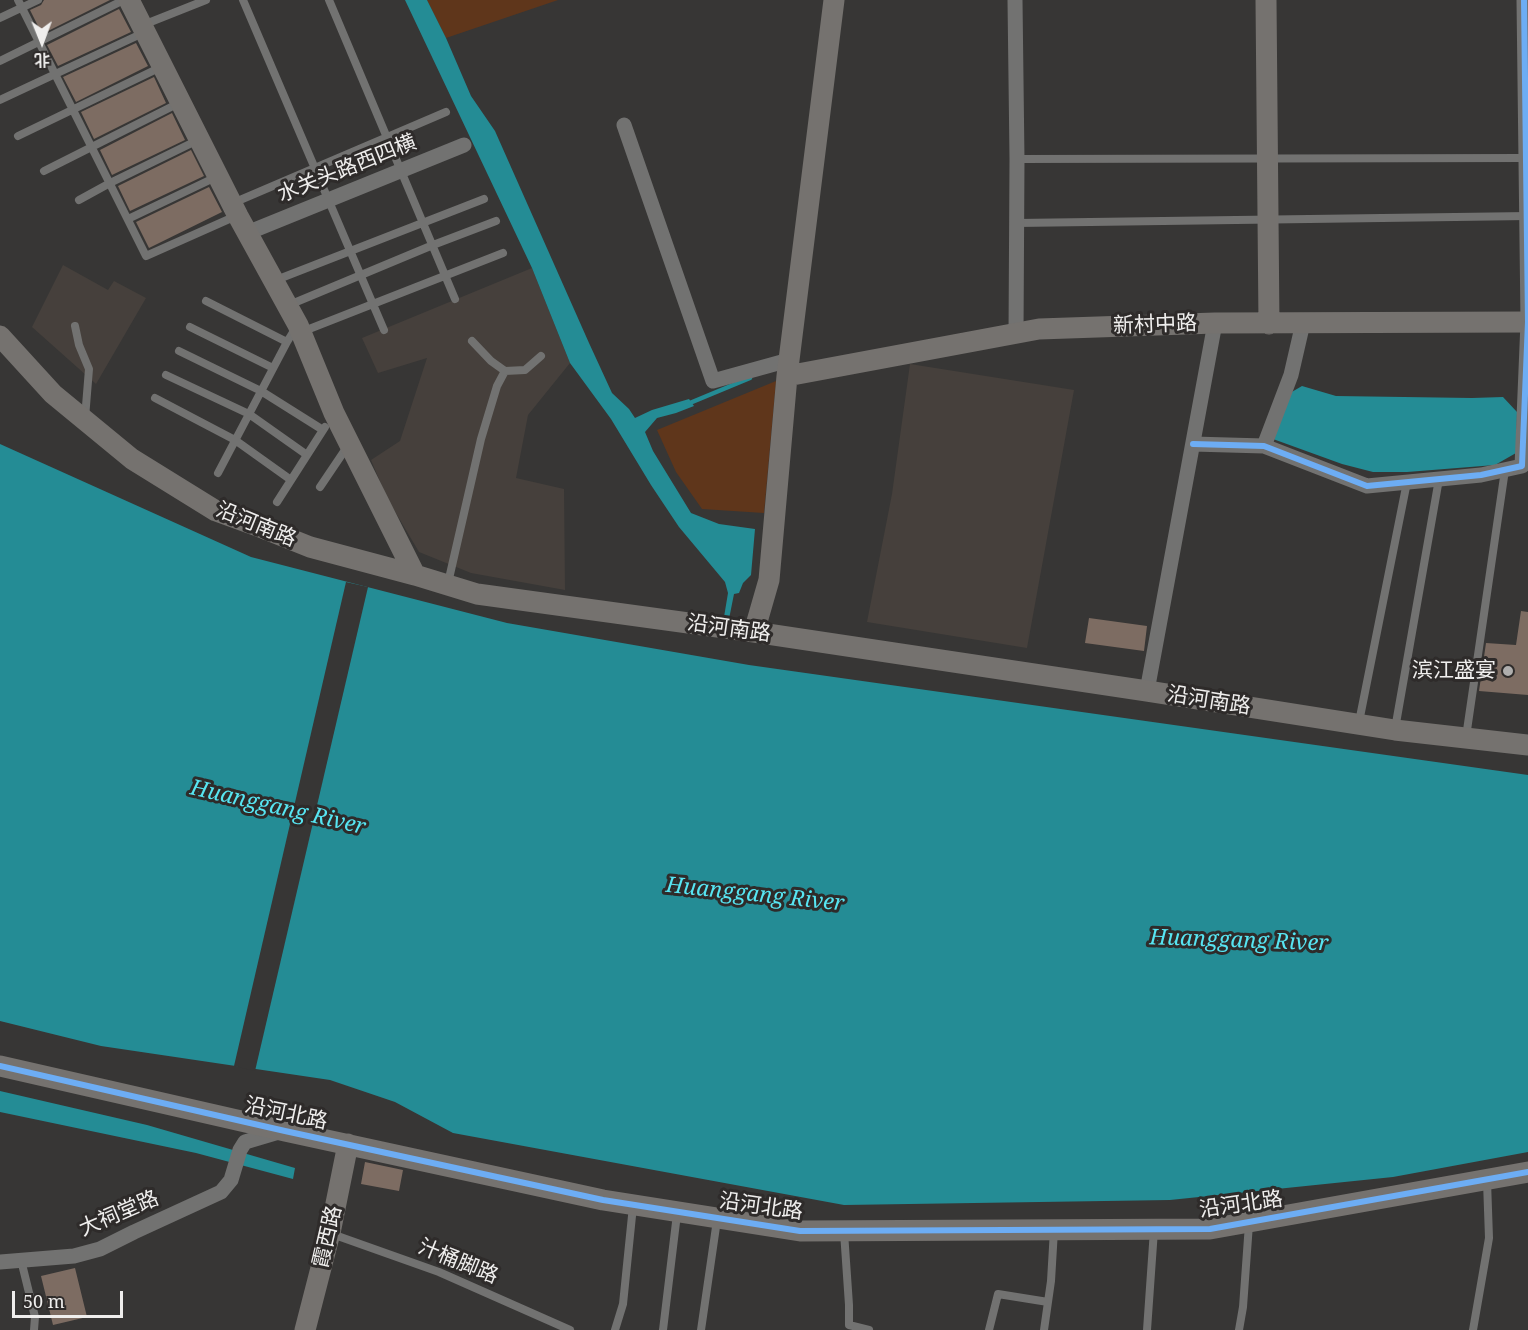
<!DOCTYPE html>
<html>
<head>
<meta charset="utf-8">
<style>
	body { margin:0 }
	#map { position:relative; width:1528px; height:1330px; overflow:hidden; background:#373635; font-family:"Noto Serif","Noto Sans SC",serif }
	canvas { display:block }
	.north { position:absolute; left:12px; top:12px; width:60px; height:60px; -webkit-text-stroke:4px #2e2b2a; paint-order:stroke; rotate:179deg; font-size:16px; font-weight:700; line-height:24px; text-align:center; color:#efeeed }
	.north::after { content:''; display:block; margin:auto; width:21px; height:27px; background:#efeeed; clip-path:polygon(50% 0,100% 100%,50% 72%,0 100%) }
	.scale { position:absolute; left:12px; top:1291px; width:111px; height:27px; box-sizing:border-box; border:3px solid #efeeed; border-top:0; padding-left:8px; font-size:18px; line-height:21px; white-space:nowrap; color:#efeeed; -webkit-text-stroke:4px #2e2b2a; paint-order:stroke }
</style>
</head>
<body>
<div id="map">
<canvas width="1528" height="1330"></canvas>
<div class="north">北</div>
<div class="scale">50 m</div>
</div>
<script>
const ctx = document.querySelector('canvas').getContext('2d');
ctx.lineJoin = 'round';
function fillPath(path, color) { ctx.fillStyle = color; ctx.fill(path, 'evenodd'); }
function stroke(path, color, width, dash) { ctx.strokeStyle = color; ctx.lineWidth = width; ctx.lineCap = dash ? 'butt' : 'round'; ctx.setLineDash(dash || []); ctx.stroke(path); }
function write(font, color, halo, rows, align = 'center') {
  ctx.font = font + ' "Noto Serif","Noto Sans SC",serif'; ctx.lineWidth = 6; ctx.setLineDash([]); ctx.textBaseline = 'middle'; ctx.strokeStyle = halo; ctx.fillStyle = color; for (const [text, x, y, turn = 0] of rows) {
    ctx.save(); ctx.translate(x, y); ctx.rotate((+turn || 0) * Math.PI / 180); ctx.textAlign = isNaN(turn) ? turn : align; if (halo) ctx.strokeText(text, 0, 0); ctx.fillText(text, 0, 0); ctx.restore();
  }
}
const built = new Path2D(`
	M63 265 108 290 114 281 146 298 96 384 32 327Z
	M532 268 570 363 528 415 516 478 564 489 565 590 471 573 419 552 387 498 371 460 400 441 427 358 378 373 362 338Z
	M910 364 1074 390 1027 648 867 622 892 494Z`);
const green = new Path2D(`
	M427 0H558L446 38Z
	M776 381 764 513 702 509 676 472 657 430Z`);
const water = new Path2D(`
	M405 0H427L446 38 471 96 495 131 589 343 612 393 629 409 635 418 652 410 689 399 694 406 676 413 657 418 645 432 653 451 691 513 719 524 755 529 751 575 743 583 739 593 734 594 728 624 723 623 728 593 725 582 679 527 651 485 611 419 570 363 532 268Z
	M1302 386 1336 396 1472 398 1503 397 1517 412 1516 453 1495 465 1407 472H1373L1342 464 1273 439 1290 393Z
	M0 444 251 557 507 623 749 665 1528 775V1152L1393 1177 1170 1200 844 1205 453 1133 395 1102 330 1080 101 1046 0 1021Z
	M0 1091 147 1125 295 1168 293 1179 196 1153 0 1112Z`);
const pier = new Path2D(`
	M346 582 368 587 255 1071 234 1066Z`);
const stream = new Path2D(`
	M685 405 750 378`);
const building = new Path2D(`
	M44 0H110L42 34 30 10 41 5Z
	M119 9 131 32 58 66 47 45Z
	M136 43 148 66 76 102 63 77Z
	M154 77 166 103 94 139 81 112Z
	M172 113 185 140 112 175 100 150Z
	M191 150 204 176 130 211 118 186Z
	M209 187 222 212 149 248 136 222Z
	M1521 611 1528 612V695L1479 691 1486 643 1516 645Z
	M1089 618 1147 626 1144 651 1085 643Z
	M365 1162 403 1170 399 1191 361 1184Z
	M75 1268 87 1317 53 1325 41 1276Z`);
const lane = new Path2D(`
	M18 0 146 256 236 216
	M243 0 384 330
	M329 0 455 299
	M0 18 38 0
	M143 25 206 0
	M0 61 124 0
	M0 100 143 33
	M18 136 161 67
	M1017 159 1525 158
	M44 171 179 103
	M79 200 110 183 198 140
	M233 203 446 112
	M128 219 216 177
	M1017 223 1528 216
	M276 280 484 199
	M206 301 287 342
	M289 305 433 245 496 221
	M75 326 79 345 89 369 85 418
	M190 327 273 368
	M304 331 503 253
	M472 341 491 361 505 371 525 370 541 356
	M179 351 261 391 323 430
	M166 375 249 414 307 455
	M155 398 235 440 291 480
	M218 473 287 342 295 329
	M320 487 347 447
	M277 502 325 427
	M448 583 481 439 497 386 505 371
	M1359 722 1407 482
	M1395 729 1439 479
	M1466 737 1505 470
	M844 1232 849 1305V1325L869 1330
	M332 1234 439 1272 570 1330
	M21 1260 35 1317 34 1330
	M615 1330 623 1304 633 1206
	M663 1330 677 1214
	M701 1330 717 1220
	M989 1330 998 1294 1048 1302
	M1044 1330 1051 1281 1054 1230
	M1147 1330 1154 1230
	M1239 1330 1243 1307 1249 1224
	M1473 1330 1489 1238 1487 1181`);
const street = new Path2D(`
	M1015 0 1017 159 1016 334
	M624 125 713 381 789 360
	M247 233 464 145
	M1193 444 1264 446 1367 486 1481 475 1522 466 1528 322 1524 0
	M1264 446 1291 375 1303 323
	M1147 691 1215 323
	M0 1262 74 1256 100 1249 134 1232 221 1192 231 1180 240 1150 245 1142 282 1131`);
const secondary = new Path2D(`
	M129 0 238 216 298 325 334 413 415 575
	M1266 0 1269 324
	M0 336 53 394 132 459 216 511 260 527 310 547 415 575 477 594 754 632 1147 691 1395 730 1528 745
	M787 376 1039 329 1215 323 1528 322
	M754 632 769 580 787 376 834 0
	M0 1066 285 1131 603 1200 800 1231 1210 1229 1528 1172
	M305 1330 330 1233 348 1144`);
const cycleway = new Path2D(`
	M1193 444 1264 446 1367 486 1481 475 1522 466 1528 322 1524 0
	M0 1066 285 1131 603 1200 800 1231 1210 1229 1528 1172`);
const markers = [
	[1508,671,6,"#afaead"]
];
const streetNames = [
	["水关头路西四横",347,169,-22],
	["新村中路",1155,325,-2],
	["沿河南路",256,525,22],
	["沿河南路",729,629,8],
	["沿河南路",1209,701,9],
	["沿河北路",286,1114,12],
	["沿河北路",1241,1205,-8],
	["沿河北路",761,1207,8],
	["大祠堂路",119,1214,-23],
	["霞西路",328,1237,-77],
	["汁桶脚路",458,1262,22]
];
const poiNames = [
	["滨江盛宴",1496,671]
];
const waterNames = [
	["Huanggang River",278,808,13],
	["Huanggang River",755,895,6],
	["Huanggang River",1239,941,2]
];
fillPath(built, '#46403c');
fillPath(green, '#5f361b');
fillPath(water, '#248c95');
fillPath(pier, '#373635');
stroke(stream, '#248c95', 4.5);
fillPath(building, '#7d6c62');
stroke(lane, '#727271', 8);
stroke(street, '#727271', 15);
stroke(secondary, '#75726f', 21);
stroke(cycleway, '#6dadf4', 6);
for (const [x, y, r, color] of markers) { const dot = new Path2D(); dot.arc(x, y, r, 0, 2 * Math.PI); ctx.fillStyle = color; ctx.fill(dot); stroke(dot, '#2e2b2a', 2); }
write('21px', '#efeeed', '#2e2b2a', streetNames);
write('21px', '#efeeed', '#2e2b2a', poiNames, 'right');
write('italic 22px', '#57e5f2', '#2e2b2a', waterNames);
</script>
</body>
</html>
